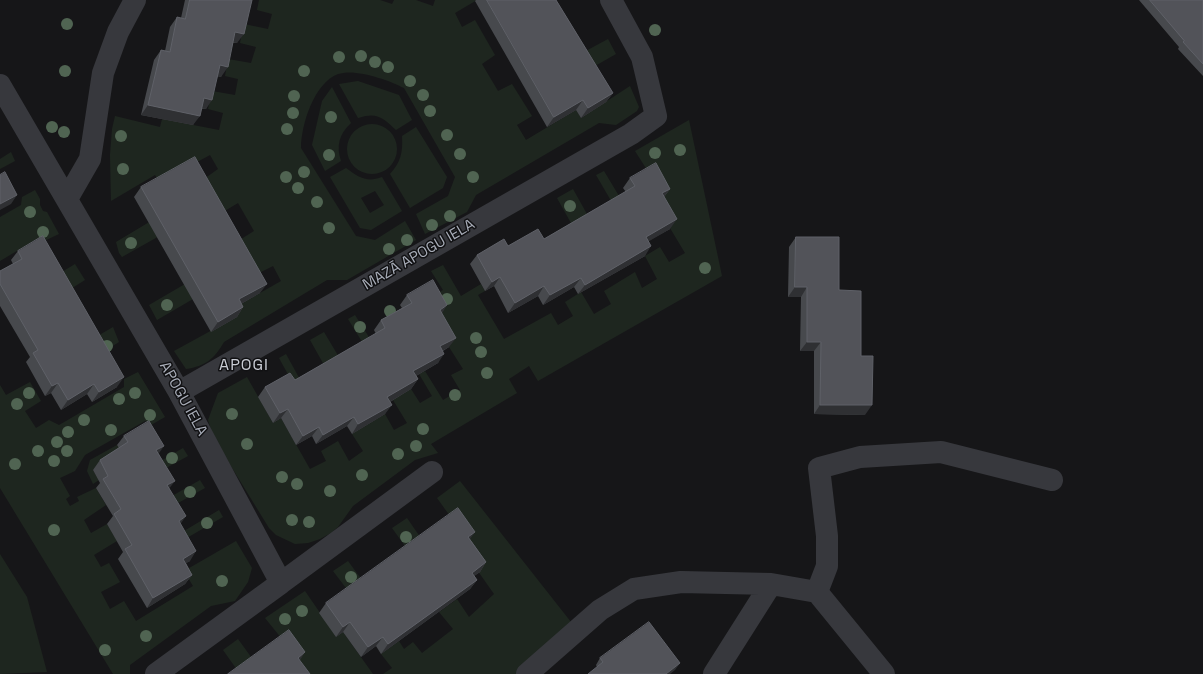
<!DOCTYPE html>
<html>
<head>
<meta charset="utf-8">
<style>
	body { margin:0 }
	canvas { display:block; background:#161618 }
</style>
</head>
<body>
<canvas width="1203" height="674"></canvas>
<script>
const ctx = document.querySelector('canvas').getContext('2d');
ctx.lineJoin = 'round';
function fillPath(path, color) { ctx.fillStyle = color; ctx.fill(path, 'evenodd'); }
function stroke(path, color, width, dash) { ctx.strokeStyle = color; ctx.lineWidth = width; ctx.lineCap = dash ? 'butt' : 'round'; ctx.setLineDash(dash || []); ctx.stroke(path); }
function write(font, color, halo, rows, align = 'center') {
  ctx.font = font + ' "Space Grotesk",sans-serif'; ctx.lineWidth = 3; ctx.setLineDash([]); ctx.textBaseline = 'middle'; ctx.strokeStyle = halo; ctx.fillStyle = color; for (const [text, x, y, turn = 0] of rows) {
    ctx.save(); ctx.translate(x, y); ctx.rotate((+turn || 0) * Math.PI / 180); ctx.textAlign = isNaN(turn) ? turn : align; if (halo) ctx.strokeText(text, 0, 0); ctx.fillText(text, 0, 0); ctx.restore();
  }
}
const green = new Path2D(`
	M259 0H380L392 4 394 0H416L433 6 435 0H477L455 13 462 27 475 20 495 55 482 64 498 91 512 84 532 116 517 125 526 140 576 110 581 118 630 86 639 107 637 111 616 125 599 123 476 195 467 212 425 234 416 214 448 196 455 177 404 88C389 80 355 68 338 74 314 83 301 125 301 148L356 236 375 240 405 221 416 240 347 280H327L224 342C214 359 206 366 186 369L174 351 236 317 232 309 281 281 273 266 257 274 238 241 254 231 238 203 223 212 204 179 218 169 210 155 160 182 155 175 111 201 110 155 112 129 115 116 160 127 162 119 219 130 223 113 208 109 212 91 235 95 238 79 225 76 228 59 251 63 256 47 240 43 244 24 268 29 272 14 257 10Z
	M608 39 616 54 588 70 582 53Z
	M358 81 399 95 412 120 396 130C382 117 377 112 358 118L339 84Z
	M332 87 351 123C339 134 336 146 341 161L325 171 312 145 322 101Z
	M689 120 722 276 538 381 529 366 509 379 517 393 431 444 438 453 415 460 353 506 338 527 331 533 320 539 308 543 295 544 276 535 269 528 213 437 208 420 218 393 247 377 273 423 281 418 310 469 326 461 321 451 338 441 349 461 363 451 352 434 385 414 394 430 407 423 393 400 411 389 420 403 432 396 419 374 425 371 443 400 460 390 451 375 463 369 449 347 430 297 443 290 431 271 443 265 461 296 481 284 485 291 478 295 504 339 551 313 558 325 573 316 565 302 581 292 594 314 611 304 604 291 635 272 642 288 657 279 645 256 660 247 669 262 685 253 655 203 649 173 635 151Z
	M347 149a25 25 0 1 1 50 0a25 25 0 1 1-50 0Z
	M416 127 447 177 443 188 410 208 390 174C401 162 403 152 402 136Z
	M11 152 15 161 0 169V159Z
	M346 168C358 177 367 183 382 177L402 211 371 230 360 228 330 177ZM375 191 384 205 370 213 361 198Z
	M604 171 625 206 617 211 596 175Z
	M573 189 597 232 581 241 557 198Z
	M35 190 40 199V205L43 211 47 212 59 234 44 241 37 239 0 261V217L21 205 22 197Z
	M161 215 170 230 122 257 119 253 116 242Z
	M75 264 85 280 61 295 47 281Z
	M197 277 205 292 157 320 149 305Z
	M355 315 379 353 372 358 348 319Z
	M113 327 119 342 96 357 84 344Z
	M324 332 352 379 337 388 310 340Z
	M286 354 308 394 301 398 279 358Z
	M138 372 165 417 151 425 145 421 85 455 75 471 60 478 70 496 66 499 70 506 79 501 77 497 96 488 106 505 84 520 91 533 107 524 117 541 94 555 101 567 109 563 120 582 101 592 110 609 124 601 136 621 193 586 184 571 236 541 252 568 248 582 235 601 211 606 130 665V674H113L0 488V385L6 395 30 382 41 401 25 411 36 428 49 420 59 425 66 421 124 387V379Z
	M117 445 122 452 93 470 99 480 93 484 87 471 90 460Z
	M183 448 188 456 157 473 147 469Z
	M200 480 205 488 162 512 158 504Z
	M460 481 571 622 518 674H383L392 668 381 654 399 641 404 649 413 642 422 653 453 629 439 612 457 599 469 617 494 594 461 547 468 541 437 498Z
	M219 510 223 517 185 539 169 540Z
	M407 518 434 557 420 567 392 528Z
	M0 554 27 597 47 672 0 674Z
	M348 561 376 599 362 609 333 571Z
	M305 591 336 636 343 632 373 674H296L282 639 265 618Z
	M238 639 262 672 240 674 223 650Z`);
const minor = new Path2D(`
	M0 85 179 392 281 583 156 674
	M67 199 90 159 103 73 118 32 135 0
	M179 392 631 134 656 116 642 57 611 0
	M281 583 432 472
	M817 592 827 566V536L819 468 860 457 941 452 1052 480
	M527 674 600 610 634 589 681 582 771 584 817 592 884 674
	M714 674 771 584`);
const trees = [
	[67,24],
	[655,30],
	[361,56],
	[339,57],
	[375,62],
	[388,67],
	[65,71],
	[304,71],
	[410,81],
	[423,95],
	[294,96],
	[430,111],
	[293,113],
	[331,117],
	[52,127],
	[287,129],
	[64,132],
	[447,135],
	[121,136],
	[680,150],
	[655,153],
	[460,154],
	[329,155],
	[123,169],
	[304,172],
	[286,177],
	[473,177],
	[298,188],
	[317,202],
	[570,206],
	[30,212],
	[450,216],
	[432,225],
	[329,228],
	[43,232],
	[407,240],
	[131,243],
	[389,249],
	[705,268],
	[447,299],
	[167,305],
	[390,311],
	[360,327],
	[476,338],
	[107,346],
	[481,352],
	[487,373],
	[29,393],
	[135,393],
	[455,395],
	[119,399],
	[17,404],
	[232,414],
	[150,415],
	[84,420],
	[423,429],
	[111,430],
	[68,432],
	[57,442],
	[247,444],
	[416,446],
	[38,451],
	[67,451],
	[398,454],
	[172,458],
	[54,461],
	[15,464],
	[362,475],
	[282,477],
	[297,484],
	[330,491],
	[190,492],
	[292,520],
	[309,522],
	[207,523],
	[54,530],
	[406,537],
	[351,577],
	[222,581],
	[302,611],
	[285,619],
	[146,636],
	[105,650]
];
const wall = new Path2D(`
	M185 0H252L237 43H233L221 77 217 76 206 109H201L193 125 141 115 154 60 161 50 165 51 170 27 177 17 181 18Z
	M476 0H556L613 93 606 102 581 118 576 110 547 127 475 1Z
	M1139 0H1203V76L1178 49 1179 47Z
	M630 178 670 189 664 197 670 229 648 241 645 256 578 294 574 287 543 305 538 296 508 313 494 286 485 291 470 264 477 255 508 246 544 239 626 192 623 188Z
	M141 187 260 293 241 304 243 307 237 317 211 332 134 197Z
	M796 237 839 290 861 356 865 415 814 414V351H800L801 297H788L789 247Z
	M18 251 117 387 92 402 87 394 61 410 51 393 45 396 26 362 30 357 0 306V271L13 264 11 260Z
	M407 295 442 314 449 347 443 351 438 363 416 376 418 379 411 389 390 402 385 414 352 434 347 426 316 444 312 436 296 445 281 418 273 423 258 397 265 387 295 380 376 334 374 330 381 320 402 308 400 305Z
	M124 436 159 454 180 524 190 561 186 563 192 575 185 584 147 608 118 559 123 552 107 524 113 516 96 488 100 483 93 470 100 460 119 448 117 445Z
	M470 539 486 562 480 572 474 576 477 580 470 589 381 654 376 646 361 657 343 632 336 637 319 613 326 603Z
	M600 658 675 670 597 667 596 665Z`);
const shadedWall = new Path2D(`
	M235 32 244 34 237 43 229 42Z
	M220 65 228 67 221 77 213 75Z
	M613 93 606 102 581 118 588 108Z
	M204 98 212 100 206 109 197 108Z
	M583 100 576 110 547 127 554 117Z
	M148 105 200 116 193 125 141 115Z
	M670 189 663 198 662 193Z
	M17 195 11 204 0 210V204Z
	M677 219 670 229 639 247 646 237Z
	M651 246 645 256 578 294 585 285Z
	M500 277 494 286 485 291 492 282Z
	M581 278 574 287 543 305 550 295Z
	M267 284 260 293 232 309 239 299Z
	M544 286 538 296 508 313 515 303Z
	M795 287H807L801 297H788Z
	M447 305 441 315 440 310Z
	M243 307 237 317 211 332 218 322Z
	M456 338 449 347 433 356 440 346Z
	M807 342H821L814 351H800Z
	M444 354 438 363 407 381 413 371Z
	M124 377 117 387 92 402 99 392Z
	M418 379 411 389 381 407 387 397Z
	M58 383 51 393 45 396 52 386Z
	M94 384 87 394 61 410 68 400Z
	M392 405 385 414 352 434 358 424Z
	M820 405H872L865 415 814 414Z
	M288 409 281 418 273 423 280 413Z
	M354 417 347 426 316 444 323 435Z
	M319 427 312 436 296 445 303 436Z
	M164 446 157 456 156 450Z
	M175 481 168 490 167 485Z
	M186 516 179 526V521Z
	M475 532 468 542V537Z
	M196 551 190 561 176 569 183 559Z
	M486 562 480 572 465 582 472 573Z
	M192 575 185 584 147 608 153 598Z
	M477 580 470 589 381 654 388 644Z
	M350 622 343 632 336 637 343 627Z
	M383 637 376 646 361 657 368 647Z
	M305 652 299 662 298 658Z
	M680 663 675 670 670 674H666Z`);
const building = new Path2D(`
	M190 0H252L244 34 235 32 228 67 220 65 212 100 204 98 200 116 148 105 161 50 170 52 177 17 185 19Z
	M487 0H556L613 93 588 108 583 100 554 117Z
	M1150 0H1203V64L1183 42 1184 41Z
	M195 157 267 284 239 299 243 307 218 322 141 187Z
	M656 163 670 189 662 193 677 219 646 237 651 246 585 285 581 278 550 295 544 286 515 303 500 277 492 282 477 255 504 239 508 246 538 229 544 239 635 186 630 178Z
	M5 172 17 195 0 204V175Z
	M43 236 124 377 99 392 94 384 68 400 58 383 52 386 33 353 38 350 0 284V271L22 259 18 251Z
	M796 237H839V290L861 291V356H873L872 405H820L821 342H807V287H795Z
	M433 280 447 305 440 310 456 338 440 346 444 354 413 371 418 379 387 397 392 405 358 424 354 417 323 435 319 427 303 436 288 409 280 413 265 387 290 373 295 380 385 328 381 320 412 303 407 295Z
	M149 421 164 446 156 450 175 481 167 485 186 516 179 521 196 551 183 559 192 575 153 598 125 549 132 545 114 514 121 509 103 479 108 476 100 460 128 442 124 436Z
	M458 508 475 532 468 537 486 562 472 573 477 580 388 644 383 637 368 647 350 622 343 627 326 603Z
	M649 622 680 663 666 674H588L603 662 600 658Z
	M289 630 305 652 298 658 310 674H228Z`);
const streetNames = [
	["MAZĀ APOGU IELA",419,255,-30],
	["APOGU IELA",183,399,61]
];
const neighbourhoodNames = [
	["APOGI",244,366]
];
fillPath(green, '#1e261f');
stroke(minor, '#37383d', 22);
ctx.fillStyle = '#506452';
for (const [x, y] of trees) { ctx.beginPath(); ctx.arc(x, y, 6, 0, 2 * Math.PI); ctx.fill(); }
fillPath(wall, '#47494d');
fillPath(shadedWall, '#2f3033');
fillPath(building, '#525359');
stroke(building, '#5f6168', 1);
write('15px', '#a8adb8', '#111113', streetNames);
ctx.letterSpacing = '1px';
write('16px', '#c9ccd4', '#111113', neighbourhoodNames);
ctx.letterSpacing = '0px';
</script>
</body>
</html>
